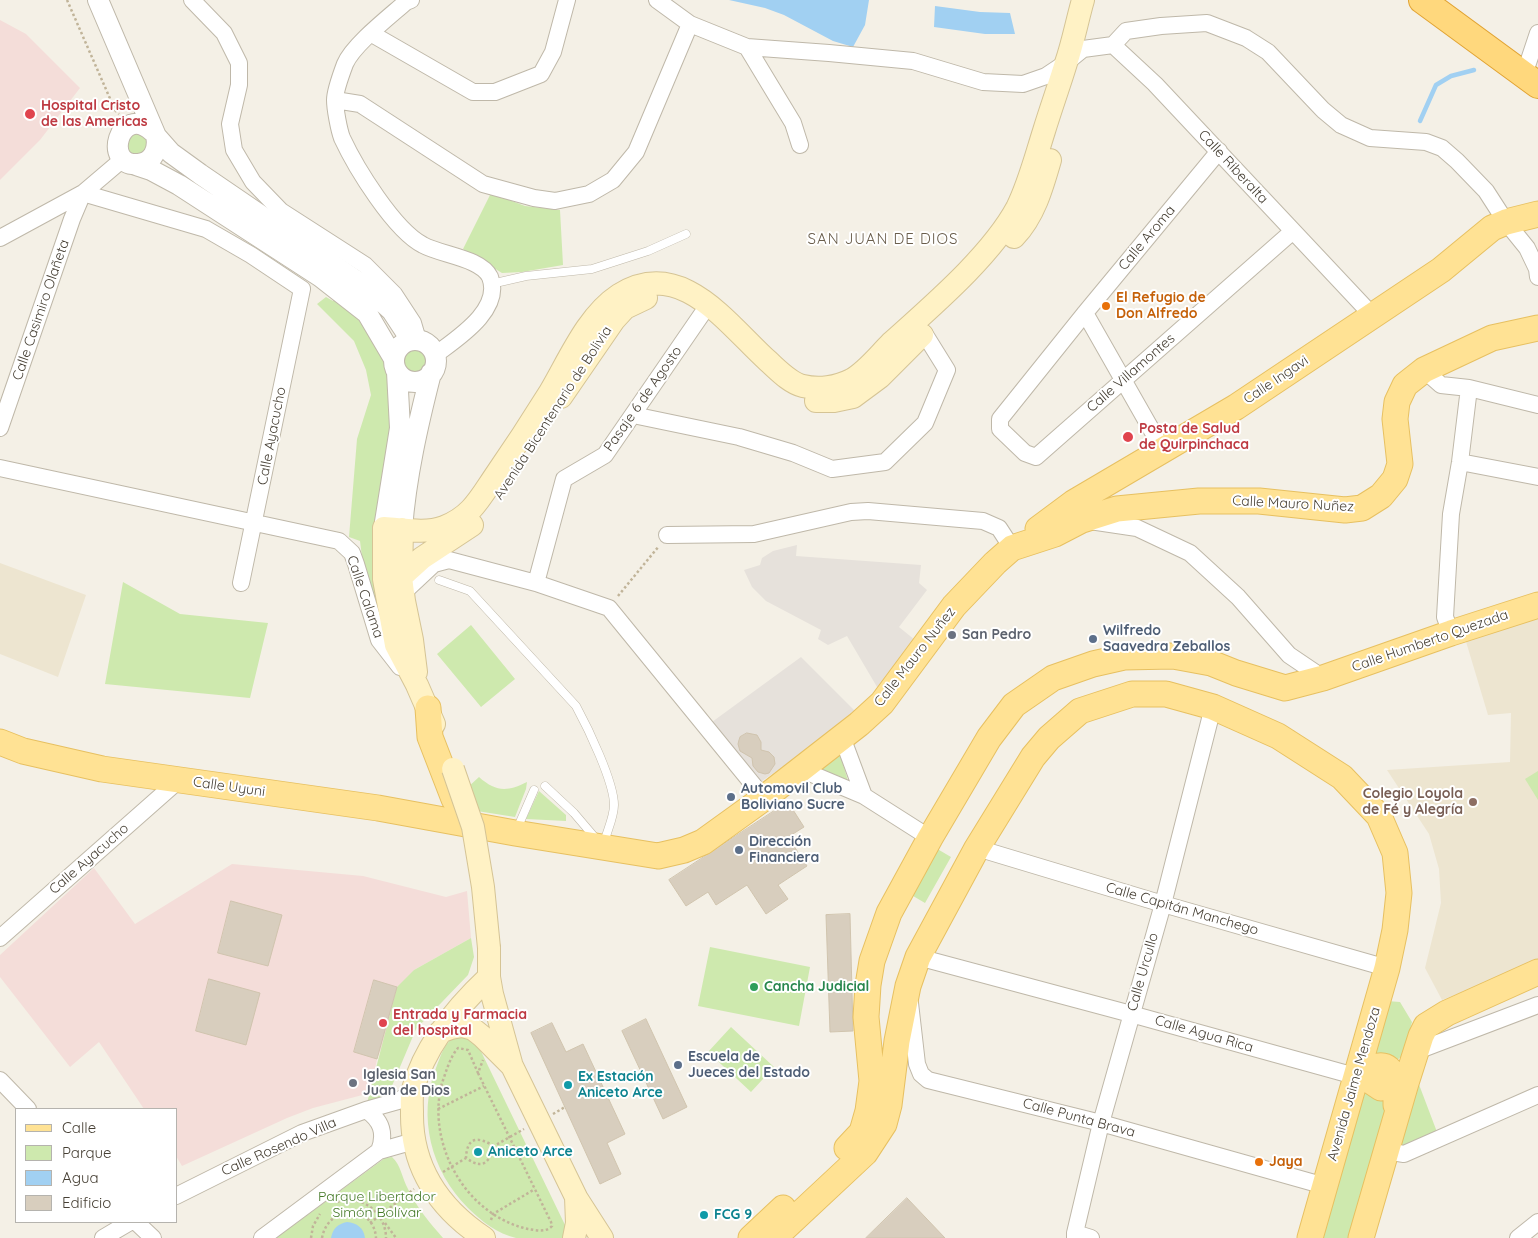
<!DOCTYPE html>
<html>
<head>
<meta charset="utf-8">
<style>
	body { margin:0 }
	#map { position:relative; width:1538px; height:1238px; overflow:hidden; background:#f4f0e6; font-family:Quicksand,sans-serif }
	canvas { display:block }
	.legend { position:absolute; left:15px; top:1108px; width:162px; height:115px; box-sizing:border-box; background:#fff; border:1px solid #b5b3ae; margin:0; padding:6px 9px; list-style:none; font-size:15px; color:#474035 }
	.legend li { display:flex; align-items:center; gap:10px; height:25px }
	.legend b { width:25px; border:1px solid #b5b3ae }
</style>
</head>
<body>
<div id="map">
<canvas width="1538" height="1238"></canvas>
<ul class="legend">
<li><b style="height:6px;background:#ffe294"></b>Calle</li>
<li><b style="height:14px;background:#cee9ae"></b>Parque</li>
<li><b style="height:14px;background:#a1d0f2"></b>Agua</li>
<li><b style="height:14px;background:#d8cebe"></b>Edificio</li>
</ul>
</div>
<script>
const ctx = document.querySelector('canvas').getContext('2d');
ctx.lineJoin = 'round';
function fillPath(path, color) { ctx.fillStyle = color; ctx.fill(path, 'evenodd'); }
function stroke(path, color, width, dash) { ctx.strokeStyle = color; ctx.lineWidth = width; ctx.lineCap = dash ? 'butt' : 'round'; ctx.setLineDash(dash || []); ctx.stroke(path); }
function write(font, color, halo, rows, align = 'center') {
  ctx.font = font + ' Quicksand,sans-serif'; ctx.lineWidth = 4; ctx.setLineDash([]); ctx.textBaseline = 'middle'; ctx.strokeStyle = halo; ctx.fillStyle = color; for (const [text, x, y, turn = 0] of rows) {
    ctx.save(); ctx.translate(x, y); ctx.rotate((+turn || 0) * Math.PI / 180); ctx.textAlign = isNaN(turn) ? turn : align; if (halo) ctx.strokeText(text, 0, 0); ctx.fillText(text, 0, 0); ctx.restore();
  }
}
const industrial = new Path2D(`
	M797 545 796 556 921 565 919 583 927 590 899 627 915 640 880 692 847 636 828 645 818 639 821 630 766 601 752 587 744 570 760 565 762 558 773 551Z
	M801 657 859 715 762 781 712 722Z`);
const education = new Path2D(`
	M0 563 86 595 58 677 0 654Z
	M1538 614V962L1442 1000 1425 968 1441 903 1439 869 1429 834 1387 770 1510 762 1511 713 1488 715 1464 635Z`);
const medical = new Path2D(`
	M0 20 26 34 80 88 40 140 0 180Z
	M232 864 363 876 446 897 467 891 471 938 414 970 377 1059 370 1093 313 1108 287 1118 182 1166 176 1156V1109H144L99 1042 70 1067 0 977V955L94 868 135 924Z`);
const green = new Path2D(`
	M134 131 150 140 143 154C128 154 129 154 126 139Z
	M491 193 525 206 560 210 563 265 522 272 502 273 463 249Z
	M337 296 354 314 375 341 393 385 386 629 363 565 360 541 349 537 357 439 371 395 366 370 354 341 317 304 326 297 333 301Z
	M401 361a14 14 0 1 1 28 0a14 14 0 1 1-28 0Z
	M123 582 180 614 268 623 250 698 105 684Z
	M471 625 515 679 481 707 437 654Z
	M839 750 848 781 817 767Z
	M1538 771V800L1525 779Z
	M479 777C496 792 507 792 527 782L526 789 515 817 477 811 467 788Z
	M539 791 566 815V821L526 819Z
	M934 847 951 857 925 903 908 893Z
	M471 938 474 957 468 975 416 1029 389 1093 367 1103 397 987 414 970Z
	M710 947 810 967 799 1026 698 1006Z
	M1387 1001 1400 1002 1412 1022 1403 1055 1395 1062 1376 1055 1374 1048Z
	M731 1027 774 1067 751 1092 708 1052Z
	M459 1034 476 1041 566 1227V1234L563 1238H516C498 1234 481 1221 468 1208 431 1171 417 1117 436 1068 442 1053 444 1042 459 1034Z
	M1415 1074 1437 1132 1400 1147Z
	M1367 1092 1383 1096 1387 1112 1352 1238H1321L1361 1097Z
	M392 1157C401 1165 402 1178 408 1189 417 1208 430 1223 443 1238H276L385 1158Z`);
const water = new Path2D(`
	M729 0H869L865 25 853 47 833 41 784 15 765 8Z
	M935 6 980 12 1010 13 1015 34H985L934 27Z
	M347 1222C357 1223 364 1228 365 1238H331C333 1228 338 1224 347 1222Z`);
const stream = new Path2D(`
	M1420 121 1436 85 1451 76 1474 70`);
const building = new Path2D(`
	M747 733 757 735 761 742V750L769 752 774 757 775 764 769 773 765 774 758 772 753 766 752 758 740 751 738 744 739 740 740 737Z
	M788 802 804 827 788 837 807 866 778 885 788 899 766 914 747 885 716 905 708 892 686 906 669 880Z
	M231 901 282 915 268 966 218 953Z
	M850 914 853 1031 830 1032 826 915Z
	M209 979 260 993 246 1045 196 1031Z
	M374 980 397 987 377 1059 354 1052Z
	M646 1019 687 1107 663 1119 622 1031Z
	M552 1023 566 1052 583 1044 625 1134 607 1143 621 1174 600 1184 531 1033Z
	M907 1198 945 1238H866Z`);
const path = new Path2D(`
	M67 0 115 110 119 114
	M618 596 659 546
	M478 1073 551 1222 552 1226C546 1233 536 1230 528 1229 465 1215 426 1143 442 1083 446 1072 450 1057 458 1048L468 1050 478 1073 483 1060
	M438 1109 484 1086
	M553 1114 565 1107
	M494 1146C477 1136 467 1137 466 1158 483 1170 489 1163 494 1146L524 1129
	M443 1172 466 1158
	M337 1202C361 1193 386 1213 386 1238
	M491 1220 493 1214 535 1189
	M370 1223 414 1189
	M385 1223 396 1238
	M311 1238 313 1226 320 1214
	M322 1238C328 1204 374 1204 376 1238`);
const service = new Path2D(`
	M491 284 526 276 592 269 648 251 686 234
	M439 580 470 591 576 706C588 728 614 782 614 805 614 817 607 831 604 843
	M545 786 574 813 597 840
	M517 829 534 790`);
const minor = new Path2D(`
	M192 0 224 33 239 63V85L230 124 234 150 253 182 281 211 365 265 394 294 413 323 418 340
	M411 0 406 2C389 17 353 45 345 64 342 72 335 92 335 100 335 109 339 130 342 138 356 168 394 230 423 245 441 255 481 258 490 277 503 310 456 339 435 355
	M657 0 690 24 747 47 829 53 913 61 983 82 1023 84 1046 76 1067 62 1083 49 1113 45
	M372 34 473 92H495L541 74 553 52 567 0
	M1113 45 1126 31 1161 26 1207 23 1246 38 1268 52 1323 110 1341 125 1370 138 1426 142 1442 148 1457 161 1486 191 1506 222 1527 248 1537 269 1538 277
	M1113 45 1155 84 1372 315
	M747 47 793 123 800 145
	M1524 75 1538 33
	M335 100 360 104 483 184 534 198 555 201 589 194 613 180 636 152 690 24
	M1219 151 1085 313 1000 419V429L1025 453 1036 457 1293 231
	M0 238 83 193 123 159
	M1085 313 1163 450
	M1424 370 1441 385 1469 388 1538 405
	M633 415 739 437 793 453 832 469 885 462 925 423 947 370 924 333
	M0 428 72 219 83 193 206 229 251 255 302 289 241 583
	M1460 462 1538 477
	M0 468 339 541 352 553 356 564 379 640 400 667
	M1090 521 1137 528 1190 553 1238 597 1289 655 1323 678
	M667 535 754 534 851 512 868 511 983 521 999 528 1012 548
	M536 583 564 479 605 455 702 314
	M403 593 434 564 449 560 536 583 609 608 764 798
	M1451 633 1445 617 1451 514 1460 462 1469 388
	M842 737 864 796
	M800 769 864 796 930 838
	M977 848 1163 904 1387 968
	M0 938 179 780
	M918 957 1131 1014 1344 1073 1363 1081
	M910 1003 917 1064 921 1074 928 1080 1101 1123 1325 1186
	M1417 1051 1538 1005
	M0 1080 28 1109
	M366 1110C381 1120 386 1133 379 1151
	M1386 1151 1404 1154 1538 1095
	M176 1196 302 1133 366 1110 398 1101 412 1092
	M136 1222 153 1238
	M1075 1233 1091 1238
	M103 1238 130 1222
	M262 1238 379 1151 414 1141
	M1075 1238V1233L1101 1123 1163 904 1213 707
	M1518 1238 1538 1222`);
const tertiary = new Path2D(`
	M98 0 156 136C159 149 153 163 138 164 102 167 119 103 152 131
	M156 136 171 153 200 174 367 288 392 311 411 340
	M133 164 151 170 179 185 321 277 367 313 394 359
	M394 361a21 21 0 1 1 42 0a21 21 0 1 1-42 0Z
	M384 528 400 428 397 372
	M402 529C406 476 418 424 431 373`);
const secondary = new Path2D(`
	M1014 237C1034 216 1042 188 1050 160
	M561 397 614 320 625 308 646 298
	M816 401H834L853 397 880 377 922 335
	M402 529 401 577 404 601 412 640 416 672
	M385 585 401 577 422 558 472 525
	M434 724 417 685 396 645 384 579V528C403 529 425 534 444 527 470 517 479 500 493 479 513 450 532 421 550 392 569 360 587 316 619 295 681 256 727 324 768 361 778 370 790 383 803 386 819 390 837 387 851 380 866 372 879 355 891 343 932 306 991 256 1017 208 1029 184 1036 156 1044 131 1051 108 1059 86 1066 63 1073 43 1077 21 1083 0
	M489 948V977L492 994 511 1063
	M440 1032 451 1028 462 1026 473 1029 483 1037 512 1066 576 1197 577 1223 574 1238
	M577 1199 602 1238
	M484 1238C439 1208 411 1168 412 1112 412 1105 411 1096 413 1089 425 1045 456 1008 489 977`);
const primary = new Path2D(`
	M1038 529 1073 503 1236 407 1441 270 1492 228 1506 222 1538 214
	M428 708 430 737 454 799
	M0 742 23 751 102 769 378 808 515 833 658 856 684 850 703 842 764 798 859 724 882 703 954 606 995 563 1012 548 1055 534 1082 520 1117 509 1199 501H1259L1345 510 1362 508 1381 496 1395 479 1400 464 1395 419 1397 402 1405 385 1424 370 1492 338 1538 328
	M1393 1077 1388 1087 1381 1088 1372 1082 1371 1075 1378 1066C1397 1063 1396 1092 1396 1105
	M847 1148 862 1132 868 1111 872 1081 866 1017 868 985 872 961 889 913 930 838 989 738 1014 705 1053 678 1093 664 1124 657 1173 656 1211 663 1236 673 1285 688 1323 678 1451 633 1538 605
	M751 1238 783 1208
	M774 1238 865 1153 884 1124 889 1105 897 1041 908 986 918 957 977 848 1033 757 1049 738 1080 711 1132 694H1166L1213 707 1278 736 1342 777 1379 816 1395 853 1399 893 1395 930 1387 968 1310 1238
	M1361 1238 1406 1083 1421 1036 1426 1026 1447 1013 1538 972`);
const trunk = new Path2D(`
	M1422 0 1538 85`);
const secondaryBridge = new Path2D(`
	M453 769 473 827 483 887 489 948`);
const markers = [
	[30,114,6,"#e0444e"],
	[1106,306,5,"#e8710a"],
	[1128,437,6,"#e0444e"],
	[952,635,5,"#6b7280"],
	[1093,639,5,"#5c6f8a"],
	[731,797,5,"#5c6f8a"],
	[1473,802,5,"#8d6e63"],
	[739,850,5,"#5c6f8a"],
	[754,987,5,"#2e9e5b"],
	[383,1023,5,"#e0444e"],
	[678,1065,5,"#5c6f8a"],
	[353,1083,5,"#6b7280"],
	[568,1085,5,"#0f9aa8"],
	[478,1152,5,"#0f9aa8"],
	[1259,1162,5,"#e8710a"],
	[704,1215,5,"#0f9aa8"]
];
const healthNames = [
	["Hospital Cristo",41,106],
	["de las Americas",41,122],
	["Posta de Salud",1139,429],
	["de Quirpinchaca",1139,445],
	["Entrada y Farmacia",393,1015],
	["del hospital",393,1031]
];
const streetNames = [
	["Calle Riberalta",1233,167,47],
	["Calle Aroma",1147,238,-50],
	["Calle Casimiro Olañeta",41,310,-71],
	["Calle Villamontes",1131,373,-41],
	["Calle Ingavi",1276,380,-34],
	["Pasaje 6 de Agosto",643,399,-55],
	["Avenida Bicentenario de Bolivia",553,413,-57],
	["Calle Ayacucho",272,436,-79],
	["Calle Mauro Nuñez",1293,504,3],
	["Calle Calama",365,597,71],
	["Calle Humberto Quezada",1430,641,-19],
	["Calle Mauro Nuñez",915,657,-52],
	["Calle Uyuni",229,787,8],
	["Calle Ayacucho",89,859,-41],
	["Calle Capitán Manchego",1182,909,16],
	["Calle Urcullo",1143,972,-74],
	["Calle Agua Rica",1204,1034,16],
	["Avenida Jaime Mendoza",1354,1084,-74],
	["Calle Punta Brava",1079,1118,15],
	["Calle Rosendo Villa",279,1147,-24]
];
const foodNames = [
	["El Refugio de",1116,298],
	["Don Alfredo",1116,314],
	["Jaya",1269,1162]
];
const serviceNames = [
	["Wilfredo",1103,631],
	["Saavedra Zeballos",1103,647],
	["Automovil Club",741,789],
	["Boliviano Sucre",741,805],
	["Dirección",749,842],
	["Financiera",749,858],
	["Escuela de",688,1057],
	["Jueces del Estado",688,1073]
];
const worshipNames = [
	["San Pedro",962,635],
	["Iglesia San",363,1075],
	["Juan de Dios",363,1091]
];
const educationNames = [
	["Colegio Loyola",1463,794],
	["de Fé y Alegría",1463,810]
];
const leisureNames = [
	["Cancha Judicial",764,987]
];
const cultureNames = [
	["Ex Estación",578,1077],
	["Aniceto Arce",578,1093],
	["Aniceto Arce",488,1152],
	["FCG 9",714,1215]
];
const parkNames = [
	["Parque Libertador",377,1197],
	["Simón Bolívar",377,1213]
];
const neighbourhoodNames = [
	["SAN JUAN DE DIOS",883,239]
];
fillPath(industrial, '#e6e1db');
fillPath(education, '#ede5d0');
fillPath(medical, '#f4ddd9');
fillPath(green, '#cee9ae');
fillPath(water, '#a1d0f2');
stroke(stream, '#a1d0f2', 4.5);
fillPath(building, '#d8cebe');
stroke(building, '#d0c4ae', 1);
stroke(service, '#bfb8a9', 9);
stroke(minor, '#bfb8a9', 18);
stroke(tertiary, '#bfb8a9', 22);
stroke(secondary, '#d5c495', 24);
stroke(primary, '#e7c061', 27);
stroke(trunk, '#e1a333', 28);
stroke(path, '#c1b499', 2.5, [2.5, 2.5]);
stroke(service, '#fff', 8);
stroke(minor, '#fff', 16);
stroke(tertiary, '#fff', 20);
stroke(secondary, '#fff2c5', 22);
stroke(primary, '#ffe294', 25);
stroke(trunk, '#ffd87d', 26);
stroke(secondaryBridge, '#d5c495', 24, []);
stroke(secondaryBridge, '#fff2c5', 22);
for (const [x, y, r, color] of markers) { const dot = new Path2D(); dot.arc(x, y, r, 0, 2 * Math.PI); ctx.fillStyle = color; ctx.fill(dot); stroke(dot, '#fff', 2); }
write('bold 14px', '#be3a42', '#fff', healthNames, 'left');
write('14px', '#474035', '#fff', streetNames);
write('bold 14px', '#c56008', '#fff', foodNames, 'left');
write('bold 14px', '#4e5e75', '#fff', serviceNames, 'left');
write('bold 14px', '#5b616d', '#fff', worshipNames, 'left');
write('bold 14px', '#785e54', '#fff', educationNames, 'right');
write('bold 14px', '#27864d', '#fff', leisureNames, 'left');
write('bold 14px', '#0d838f', '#fff', cultureNames, 'left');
write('14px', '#457a27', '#fff', parkNames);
ctx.letterSpacing = '1px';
write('15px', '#6a5e4c', '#fff', neighbourhoodNames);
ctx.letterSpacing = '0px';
</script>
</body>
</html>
